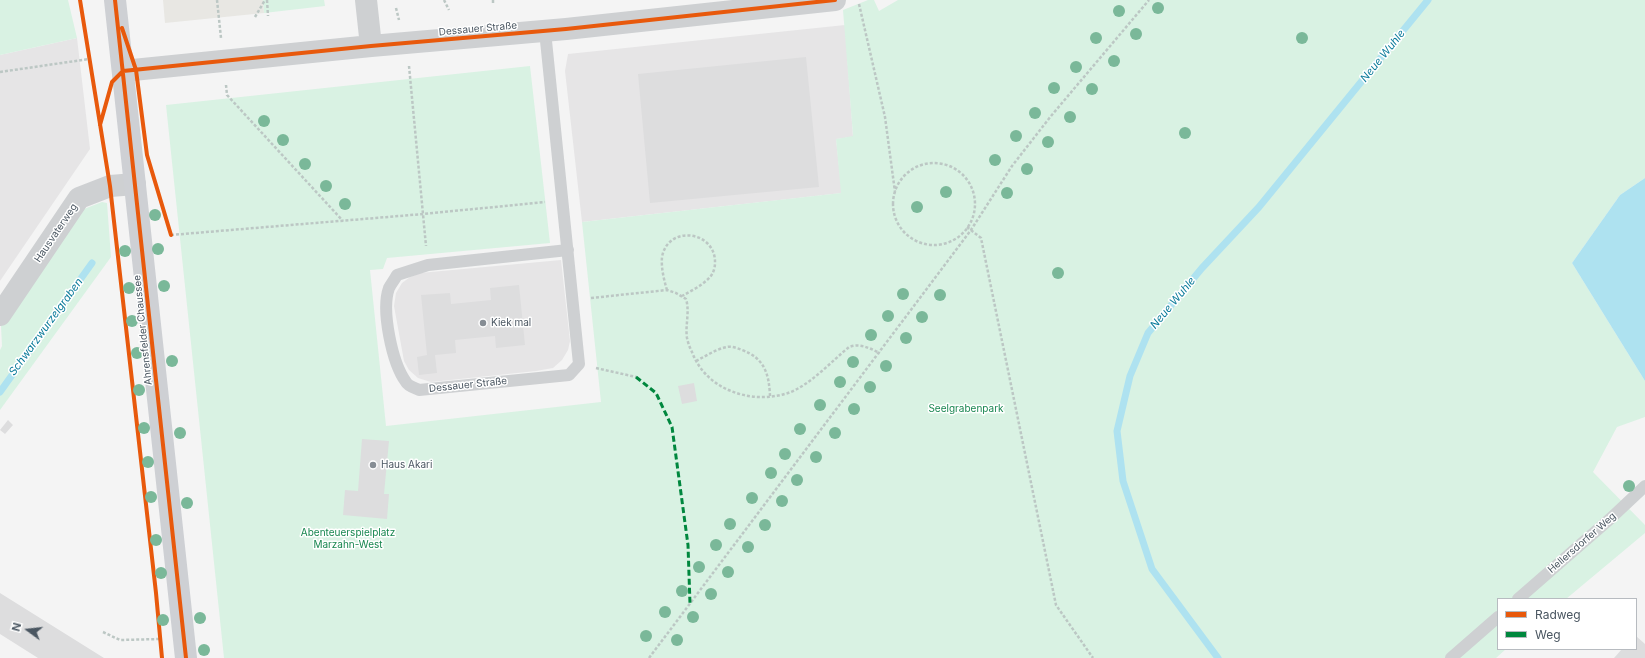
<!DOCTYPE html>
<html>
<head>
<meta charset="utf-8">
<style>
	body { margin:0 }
	#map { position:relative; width:1645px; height:658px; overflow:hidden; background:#f4f4f4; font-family:Inter,sans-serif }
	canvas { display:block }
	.legend { position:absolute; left:1497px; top:598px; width:140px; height:52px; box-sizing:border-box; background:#fff; border:1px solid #b7bbc0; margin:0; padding:5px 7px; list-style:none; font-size:12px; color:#4a5661 }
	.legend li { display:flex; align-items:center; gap:8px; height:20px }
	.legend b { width:20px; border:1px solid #b7bbc0 }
	.north { position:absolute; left:8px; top:610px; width:40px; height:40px; -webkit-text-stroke:3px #fff; paint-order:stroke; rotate:285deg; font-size:11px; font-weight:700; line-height:16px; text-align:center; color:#4a5661 }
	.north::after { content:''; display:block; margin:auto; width:14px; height:18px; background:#4a5661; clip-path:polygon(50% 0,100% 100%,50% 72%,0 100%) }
</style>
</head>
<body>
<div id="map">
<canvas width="1645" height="658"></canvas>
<ul class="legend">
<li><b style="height:5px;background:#e8590c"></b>Radweg</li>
<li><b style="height:5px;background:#00873e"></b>Weg</li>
</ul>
<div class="north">N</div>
</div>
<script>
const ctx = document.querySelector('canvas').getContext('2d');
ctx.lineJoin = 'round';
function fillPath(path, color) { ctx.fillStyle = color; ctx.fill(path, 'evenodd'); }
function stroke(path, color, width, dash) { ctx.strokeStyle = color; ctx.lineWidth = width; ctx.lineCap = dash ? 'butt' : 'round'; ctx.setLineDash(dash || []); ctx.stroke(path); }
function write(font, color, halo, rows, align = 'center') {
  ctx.font = font + ' Inter,sans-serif'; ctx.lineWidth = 3; ctx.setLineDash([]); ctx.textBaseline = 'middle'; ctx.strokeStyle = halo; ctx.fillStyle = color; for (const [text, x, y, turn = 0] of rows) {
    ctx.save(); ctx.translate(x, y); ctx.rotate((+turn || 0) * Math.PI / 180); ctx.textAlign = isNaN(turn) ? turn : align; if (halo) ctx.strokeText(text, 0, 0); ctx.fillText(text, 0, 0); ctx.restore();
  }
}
const commercial = new Path2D(`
	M163 0H263L264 13 165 23Z`);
const education = new Path2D(`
	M845 25 853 137 836 139 842 193 582 222 565 71 568 54Z
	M77 38 90 149 0 281V55Z
	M561 260 570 341 568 350 562 360 553 368 536 371 431 382 418 378 409 370 404 361 394 306 396 293 402 283 410 277 420 273Z`);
const green = new Path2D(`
	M0 0H68L77 38 0 55Z
	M263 0H324L325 6 264 13Z
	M868 0H874L879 11 898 0H1645V178L1620 195 1572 263 1645 381V417L1617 427 1593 472 1645 525V533L1566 599H1498V649H1506L1496 658H224L166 105 530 66 550 243 387 258 383 269 370 270 386 426 601 402 582 222 841 193 836 139 853 136 843 10Z
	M102 202 107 203 111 257 0 410V350L2 346 1 326 18 299 84 209Z`);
const water = new Path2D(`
	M1645 178V381L1572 263 1620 195Z`);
const stream = new Path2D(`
	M0 392 92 263
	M1218 658 1152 569 1123 481 1117 431 1130 376 1148 333 1202 268 1259 207 1428 0`);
const building = new Path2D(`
	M806 57 819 187 650 203 638 74Z
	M519 285 525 345 496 348 495 336 455 340 456 353 435 355 437 373 419 375 417 357 427 355 421 295 450 293 451 304 491 300 490 288Z
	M694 383 697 401 682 404 678 386Z
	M8 420 13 425 5 434 0 430Z
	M362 439 389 441 384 494H389L387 519 343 515 345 490 358 491Z
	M0 593 104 658H38L0 634Z
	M1636 636 1645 644V658H1614L1622 649H1636Z`);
const path = new Path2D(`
	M217 0 221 38
	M267 0 268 16
	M444 0 449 10
	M493 0V5
	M859 4 885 117 895 192
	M396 8 399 20
	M255 17 265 0
	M409 66 426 246
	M0 72 89 59
	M226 85 227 95 343 221
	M893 204a41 41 0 1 1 82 0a41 41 0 1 1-82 0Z
	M967 227 981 238 1056 605 1093 658
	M171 235 423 214 545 202
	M667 290C664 280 661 268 662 257 668 224 716 231 715 263 715 268 713 274 710 277 703 285 691 291 682 296
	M591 298 667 290 676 293 686 299C690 312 685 325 687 338 688 343 690 348 692 352 706 390 751 405 788 393 809 386 832 361 849 347 860 343 869 348 880 353
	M696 361C706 356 716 349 727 347 731 346 737 348 742 350 764 358 769 373 770 396
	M596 368 636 377
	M103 632 120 640 160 639
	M649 658 971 230 1012 166 1051 116 1149 0`);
const lane = new Path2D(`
	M545 31 579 364 569 375 419 390C415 388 408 386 406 382 392 363 381 310 389 288 391 284 395 279 397 275L428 265 568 250
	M1518 599 1611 518 1645 486
	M1451 658 1498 617`);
const street = new Path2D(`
	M366 0 371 46
	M123 71 371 46 566 29 835 0
	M0 315 79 198 110 186 135 184`);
const secondary = new Path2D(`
	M115 0 186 658`);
const quiet = new Path2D(`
	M636 377 656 393 672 427 688 545 690 604`);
const cycleway = new Path2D(`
	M80 0 110 186 156 593 162 658
	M115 0 186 658
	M122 28 136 70 147 155 171 235
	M100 125 112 82 123 71 371 46 566 29 835 0`);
const trees = [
	[1158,8],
	[1119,11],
	[1136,34],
	[1096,38],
	[1302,38],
	[1114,61],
	[1076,67],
	[1054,88],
	[1092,89],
	[1035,113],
	[1070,117],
	[264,121],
	[1185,133],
	[1016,136],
	[283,140],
	[1048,142],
	[995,160],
	[305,164],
	[1027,169],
	[326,186],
	[946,192],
	[1007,193],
	[345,204],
	[917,207],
	[155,215],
	[158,249],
	[125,251],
	[1058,273],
	[164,286],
	[129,288],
	[903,294],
	[940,295],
	[888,316],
	[922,317],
	[132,321],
	[871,335],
	[906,338],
	[137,353],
	[172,361],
	[853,362],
	[886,366],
	[840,382],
	[870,387],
	[139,390],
	[820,405],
	[854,409],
	[144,428],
	[800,429],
	[180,433],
	[835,433],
	[785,454],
	[816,457],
	[148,462],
	[771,473],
	[797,480],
	[1629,486],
	[151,497],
	[752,498],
	[782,501],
	[187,503],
	[730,524],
	[765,525],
	[156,540],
	[716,545],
	[748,547],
	[699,567],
	[728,572],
	[161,573],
	[682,591],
	[711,594],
	[665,612],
	[693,617],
	[200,618],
	[163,620],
	[646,636],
	[677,640],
	[204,650]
];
const markers = [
	[483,323,4,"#868d94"],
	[373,465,4,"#868d94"]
];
const streetNames = [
	["Dessauer Straße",478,29,-5],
	["Hausvaterweg",56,233,-56],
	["Ahrensfelder Chaussee",143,330,-96],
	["Dessauer Straße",468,385,-6],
	["Hellersdorfer Weg",1582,543,-41]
];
const poiNames = [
	["Kiek mal",491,323],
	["Haus Akari",381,465]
];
const parkNames = [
	["Seelgrabenpark",966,409],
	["Abenteuerspielplatz",348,533],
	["Marzahn-West",348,545]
];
const waterNames = [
	["Neue Wuhle",1383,56,-51],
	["Neue Wuhle",1173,303,-50],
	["Schwarzwurzelgraben",46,327,-54]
];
fillPath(commercial, '#e8e7e3');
fillPath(education, '#e6e5e6');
fillPath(green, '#d9f2e3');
fillPath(water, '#aee2f0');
stroke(stream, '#aee2f0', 7);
fillPath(building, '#ddddde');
stroke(path, '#bcc7c4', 2.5, [3, 2]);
stroke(lane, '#ced0d2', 12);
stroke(street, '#ced0d2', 22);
stroke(secondary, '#ced0d4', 22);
stroke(quiet, '#00873e', 3, [6, 3]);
stroke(cycleway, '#e8590c', 4);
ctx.fillStyle = '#7ab899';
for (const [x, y] of trees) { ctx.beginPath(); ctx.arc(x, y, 6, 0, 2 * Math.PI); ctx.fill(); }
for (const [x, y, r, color] of markers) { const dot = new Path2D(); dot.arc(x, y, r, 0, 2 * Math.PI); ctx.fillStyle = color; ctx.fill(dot); stroke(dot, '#fff', 1.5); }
write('10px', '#4a5661', '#fff', streetNames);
write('10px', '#4a5661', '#fff', poiNames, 'left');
write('10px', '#17864f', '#fff', parkNames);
write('italic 11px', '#0c7c9b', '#fff', waterNames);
</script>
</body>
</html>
